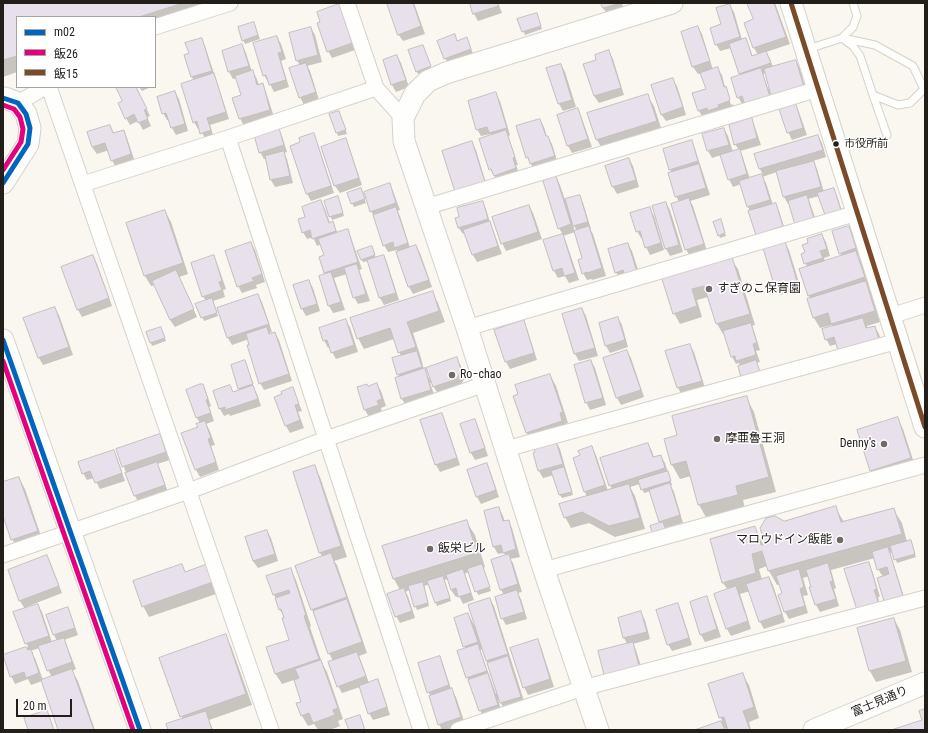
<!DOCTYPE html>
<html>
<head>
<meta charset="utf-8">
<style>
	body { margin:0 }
	#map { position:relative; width:928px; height:733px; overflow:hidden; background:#faf6f0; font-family:"Roboto Condensed","Noto Sans JP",sans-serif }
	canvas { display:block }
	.frame { position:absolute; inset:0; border:4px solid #221e1a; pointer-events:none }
	.legend { position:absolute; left:16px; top:16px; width:140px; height:72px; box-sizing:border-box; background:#fff; border:1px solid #a7a5a3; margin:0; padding:5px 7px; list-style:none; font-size:12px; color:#221e1a }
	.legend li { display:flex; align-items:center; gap:8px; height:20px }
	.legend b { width:20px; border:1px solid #a7a5a3 }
	.scale { position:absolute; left:16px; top:699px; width:56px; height:18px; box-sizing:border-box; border:2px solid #221e1a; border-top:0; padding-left:5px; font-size:12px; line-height:14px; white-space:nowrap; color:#221e1a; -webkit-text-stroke:3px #fff; paint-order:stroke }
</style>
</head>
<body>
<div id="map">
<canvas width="928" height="733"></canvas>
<div class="frame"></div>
<ul class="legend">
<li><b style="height:5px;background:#0065bd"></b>m02</li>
<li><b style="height:5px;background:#e5007d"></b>飯26</li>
<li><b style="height:5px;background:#7a4b2a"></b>飯15</li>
</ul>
<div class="scale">20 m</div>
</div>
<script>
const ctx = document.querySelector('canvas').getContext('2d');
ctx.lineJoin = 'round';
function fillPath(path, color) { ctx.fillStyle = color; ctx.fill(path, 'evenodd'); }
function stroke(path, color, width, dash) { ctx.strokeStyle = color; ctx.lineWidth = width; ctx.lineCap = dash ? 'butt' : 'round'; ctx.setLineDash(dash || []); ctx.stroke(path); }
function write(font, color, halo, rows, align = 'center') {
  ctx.font = font + ' "Roboto Condensed","Noto Sans JP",sans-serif'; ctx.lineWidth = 3; ctx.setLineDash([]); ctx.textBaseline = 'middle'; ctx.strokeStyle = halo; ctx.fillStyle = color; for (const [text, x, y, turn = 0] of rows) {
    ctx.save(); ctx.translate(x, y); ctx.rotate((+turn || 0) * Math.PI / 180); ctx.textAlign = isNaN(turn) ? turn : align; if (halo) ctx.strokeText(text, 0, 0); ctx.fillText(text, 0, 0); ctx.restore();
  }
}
const shadow = new Path2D(`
	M3 3H235L155 29V17H17V72L3 77Z
	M389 3H414L425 34 403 41 398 34Z
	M471 3H498L502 13 478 21 474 14Z
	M602 3H622L624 10 608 15 603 8Z
	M749 3H775L790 44 766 52 770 59 773 67 796 61 800 68 807 95 771 93 770 94 773 105 742 104 738 97 741 76 731 48 720 51 716 44 729 5 734 12 742 40 745 39 749 46 753 57 758 55 754 48 745 23 754 20ZM766 73 770 88 768 89 763 74Z
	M338 6 342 13 355 50 332 58 328 51Z
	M538 17 542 29 525 35 519 20Z
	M254 23 260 39 245 44 243 40Z
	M698 27 702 34 713 70 717 68 722 75 725 87 729 94 727 91 731 105 733 104 734 107 703 118 699 111 707 90 701 73 698 74 693 67 682 32Z
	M311 28 315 35 322 62 307 66 310 71 319 100 304 105 300 97V66L297 60Z
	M454 36 458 42 466 39 470 46 474 56 449 65 445 58Z
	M277 37 281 44 286 59 281 61 289 87 274 92 269 82H268L264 75Z
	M201 39 205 46 229 119 210 125 214 138 206 140 200 129H198L194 122V81L192 77 185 55 190 54Z
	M242 45 246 53 252 72H253L257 79 259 86 262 85 266 92 274 117 244 126 240 118 242 96 237 78 233 79 229 72 223 51Z
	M423 46 432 70 419 75 417 72Z
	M609 52 613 59 624 95 599 103 594 96Z
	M397 56 401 63 409 87 396 92 392 85 384 60Z
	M561 65 565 72 576 107 563 111 559 104Z
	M672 79 677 86 686 115 666 121 661 114Z
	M117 87H136L150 116 147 117 151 126 143 130 138 121 130 125 126 118 124 102Z
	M139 87H151L142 91Z
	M175 92 179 99 188 131 176 135 172 128 169 120H167L163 113Z
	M496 94 500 101 510 135 508 136 518 165H516L520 176 499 183 490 169 492 135 490 134 481 136 477 129Z
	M647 95 654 106 662 131 603 150 597 140Z
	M795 105 799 112 807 135 792 140 788 132Z
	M577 109 581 116 592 147 572 153 568 146 558 115Z
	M339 112 347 134 338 136 331 114Z
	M751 119 755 127 761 145 740 151 743 158 750 179 763 175 760 169 755 154 818 136 822 143 826 157 813 161 817 169 824 192 833 189 837 196 844 217 819 196 808 199 810 203 818 226 790 204H788L784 197 777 172 762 177 766 183 773 205 775 204 779 211 786 233 761 241 757 234 750 211 748 207 741 184 733 187 729 179 721 155 712 158 708 151 724 129 728 136 733 152 739 150 735 144Z
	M540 120 544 127 547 137H548L552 144 558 164 535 171 527 157Z
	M110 126 114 134 123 131 127 138 135 162 116 168 112 160 109 150 97 154 92 147Z
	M278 129 282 136 287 152 284 153 287 159 293 183 275 187 271 180 266 159H264L260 152Z
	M313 134 317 142 334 193 311 201 307 194 302 143Z
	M345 140 349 147 362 185 340 193 335 186 322 148Z
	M691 141 695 149 710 195 690 201 693 206 707 251 690 257 686 249 679 202 676 196 672 173 670 169Z
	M472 143 476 150 488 190 460 198Z
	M629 159 633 166 639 187 617 194 613 187Z
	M556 177 560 185 565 200 579 196 583 203 591 229H590L593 234 606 276 592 280V279L587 280 583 273 584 259 575 232 563 236 566 242 579 280 569 283 565 276 558 278 554 271 544 241 563 235 559 228ZM573 224 577 231 575 232 573 225Z
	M389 184 393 191 400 210 397 211 400 216 410 248 416 246 420 253 432 287 413 294 409 287 398 252 397 250 388 252 384 245 376 219 371 211Z
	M362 193 366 203 354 207 352 203Z
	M321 201 325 209 330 223H333L338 234 347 231 351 238 362 269 359 270 370 301 358 304 354 297 347 274 334 278 345 310 333 313 329 306 320 276 326 274 325 272V256L321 244 317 246 313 237 307 239 303 232 306 217Z
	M325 201H339L344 216 332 220Z
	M482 202 486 209 491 226 493 230 502 254 477 262 473 255 465 233 463 234 458 227 460 217Z
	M666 203 670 210 683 252 670 256 665 247Z
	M529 206 533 213 542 239 506 251 502 243Z
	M649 209 654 216 664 250 650 255 646 247 643 238H641L637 231Z
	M165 211 171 222 188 274 179 277 197 317 175 327 170 320 155 285 151 286 145 276Z
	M722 224 726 236 720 238 719 235Z
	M849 227 853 234 859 255 858 256 862 263 870 288 869 289 872 293 880 322 867 326V329L875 327 879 334 883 347 837 344 830 346 826 339 834 327 832 325 820 328 814 318 811 299 808 295V268L805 263 806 253 822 235 826 242 830 256 824 258 825 262 842 257 840 253Z
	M251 243 255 250 265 282 256 285 257 288 242 293 238 286Z
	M785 243 789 250 801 289 780 295 776 288 764 249Z
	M628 244 632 251 641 279 620 280 616 272Z
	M373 251 376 259 383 256 387 263 399 300 384 305 380 298 369 261 363 262 361 259Z
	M213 256 217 263 226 289 223 290 225 297 213 301 218 316 204 321 197 304 206 301 203 296Z
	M93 257 97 264 112 306 82 317 78 310 62 268Z
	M731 259 738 269 755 325 751 326 754 331 760 350 756 351 760 362 740 366 739 363 736 364 732 357 725 334H723L717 324 708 297 697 300 702 317 680 324 674 313 663 280Z
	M309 281 313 288 320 311 306 316 302 309 294 286Z
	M432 292 438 303 445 322 413 333 421 358 424 370 430 380 457 359 461 366 465 378 460 386 438 394 431 382 430 383 435 397 406 406 402 399 396 379 400 378 398 374 401 356 394 339 364 349 358 338Z
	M258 295 262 302 272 332 269 333 270 334 275 333 279 340 292 381 264 390 260 383 249 339 232 345 228 338 218 308Z
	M54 308 59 315 73 355 43 365 39 358 25 319Z
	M582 309 586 316 598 356 579 361 575 354 563 315Z
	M618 318 622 325 628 347 610 353 606 346Z
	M345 320 350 327 358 352 336 359 332 352 330 347 328 348 324 340Z
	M523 321 527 329 537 360 510 369 506 362 495 330Z
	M161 328 166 341 152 346 151 343Z
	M689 345 694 352 705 388 682 395 678 388 667 352Z
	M627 351 631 358 644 397 621 405 617 398Z
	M245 361 254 388H253L257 394 261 406 230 416 229 414 224 416 220 409 234 393 240 391 232 366Z
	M591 361 595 368 606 405 590 410 586 402Z
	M550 375 556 386 568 423 565 424 568 432 533 444 527 433 514 396Z
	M377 384 381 391 386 406 381 408 382 413 369 417 365 410 358 388H368Z
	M202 385 206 392 211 406 209 407 214 421 206 424 209 429 215 445 211 446 219 470 200 477 196 470 200 423 197 418 187 390Z
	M292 388 296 396 302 411 298 412 304 428 290 433 286 426 283 395Z
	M746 397 754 412 776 492 743 500 745 509 707 519 699 505 691 476 680 479 672 465 679 436Z
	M441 414 445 421 460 465 440 472 436 465Z
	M897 418 903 429 916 469 877 482 871 471 858 430Z
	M474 420 478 427 488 456 475 460 471 453 461 425Z
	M160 435 164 442 170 460 157 464 160 470 168 492 139 503 135 496 117 449Z
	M556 442 560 449 573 495 562 498 560 495 554 475 543 478 539 471 534 454Z
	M648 444 652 451 654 458 661 456 665 463 672 485H670L674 492 683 523 665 528 668 537 660 521 651 491 644 493 640 484 630 487 635 496 645 529 615 537 589 523 571 528 565 517 587 497 585 492 581 456 592 448 596 455 608 491 612 489 610 485Z
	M113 451 117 458 125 481 100 489 94 478 87 480 83 473Z
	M486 464 490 471 499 497 481 504 477 497Z
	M314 466 320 477 347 557 334 561 337 565 367 653 359 656 369 683 377 681 381 688 390 715 373 720 369 713 360 687 342 693 338 686 333 661 329 653 296 566 323 557 320 553 294 472Z
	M19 478 25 489 43 542 19 550 12 539 3 513V483Z
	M835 507 844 522 893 509 902 523 907 542 911 541 912 545 916 557 897 563 893 552 890 553 906 603 885 601 878 578 883 577 878 569 875 558 831 570 836 588 834 589 839 606 820 612 816 605 810 588H812L809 576 803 578 808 595 803 596 808 613 789 619 785 612 783 594 780 584 777 585 769 571 767 566 759 569 762 580 769 578 773 585 785 622 764 629 760 622 750 591 740 594 751 629 731 636 727 629 728 590 723 583 754 527 764 545 767 544 784 522Z
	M499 508 503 516 505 522 508 521 512 528 520 557 510 559 513 563 522 592 517 593 521 599 527 619 506 625 502 618 504 595 501 590 506 556 504 553 498 554 494 547 485 512Z
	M466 521 475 535 485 567 483 568 491 591 478 595 469 572 464 574 466 578 474 600 463 604 459 596 456 597 451 590 448 579 444 580 451 601 437 606 430 584 424 586 429 606 417 610 415 606 410 590 405 592 408 596 415 618 400 623 396 616 400 590 394 579Z
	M267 531 271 538 278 561 258 568 253 561 246 538Z
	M47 557 51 564 62 593 26 607 27 609 38 605 42 612 52 642 57 641 54 635 47 615 67 608 71 616 78 635 64 640 67 646 76 669 72 671 78 681 95 730H59L42 681 31 685 28 679 15 684 11 676 4 656 28 647 15 613 25 609 20 601ZM40 648 48 670 52 677 43 680 35 658 30 651Z
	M868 563 872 570 880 597H878L882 611 862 617Z
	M181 565 186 573 207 565 219 593 149 617 143 606Z
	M290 569 296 580 311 626 310 627 322 663 327 672 343 719 338 721 340 726 330 730H318L314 724 308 726 302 716V702L294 680 282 684 275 673 290 640 285 618 280 610 277 600 274 595Z
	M706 598 710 605 721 637 705 642 701 635Z
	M490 599 494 606 525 704 505 710 499 700H498L502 712 484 718 480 710 471 684 467 677 466 649 464 646 468 614 474 625H475ZM483 649 497 693 496 694 480 650Z
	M677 604 681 611 692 645 672 651 668 644Z
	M641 613 645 620 650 639 633 644 636 650 643 673 624 638 619 618Z
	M894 619 900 630 912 672 876 682 870 671 858 629Z
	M225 635 231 646 252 705 209 720 213 730H169L183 720 160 659Z
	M537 640 541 647 554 687 528 695 524 687Z
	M439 657 443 664 451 689 456 697 465 724 447 730H442L439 724 431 696 428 692Z
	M742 674 749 685 759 718 749 722 751 730H729L728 728 725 729V730H698L722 721 710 685Z`);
const building = new Path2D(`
	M3 3H183L139 17H17V56L3 60Z
	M387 3H413L421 26 398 35Z
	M470 3H497L499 6 473 14Z
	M601 3H621L603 8Z
	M747 3H774L786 37 753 48 744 23 753 19Z
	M339 4 352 43 327 52 317 23 320 22 317 12Z
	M730 4 740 37 715 45 710 28 721 24 716 8Z
	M537 13 541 26 522 32 517 19Z
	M254 22 258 35 242 41 238 27Z
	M698 26 710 61 692 67 681 32Z
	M311 27 318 55 296 61 289 33Z
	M455 34 457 41 467 37 471 49 444 59 437 41Z
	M277 36 282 52 278 53 286 80 269 85 266 75 263 76 253 43Z
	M202 38 212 71 191 77 184 55 189 53 185 43Z
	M746 38 752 56 766 51 771 63 739 74 729 44Z
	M242 44 249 66 228 72 222 51Z
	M423 45 431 66 416 72 408 50Z
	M609 50 621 88 594 96 583 64 596 60 595 55Z
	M397 55 406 80 391 85 383 60Z
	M796 60 804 87 771 96 764 69Z
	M306 63 316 92 299 98 289 68Z
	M561 64 572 100 558 104 546 68Z
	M718 67 724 87 726 86 730 99 729 100V101L718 105 719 107 708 111 707 108 698 111 692 93 706 89 700 73Z
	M761 68 770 97 745 105 742 96 737 98 731 78Z
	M253 70 257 85 263 83 270 110 239 119 232 98 241 95 235 76Z
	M214 73 226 112 207 118 211 130 200 134 197 121 193 123 181 84Z
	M673 78 683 107 661 115 651 85Z
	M116 87H136L147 109 144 110 148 119 138 123 134 114 125 119 118 103 122 101Z
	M175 91 185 124 171 128 166 113 162 114 157 97Z
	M496 92 507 128 489 133 487 127 476 130 468 101Z
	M648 94 657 121 596 140 587 113Z
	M796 104 803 128 787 133 779 109Z
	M578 108 588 139 567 146 557 115Z
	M339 111 346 130 336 133 329 114Z
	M752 118 757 138 734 145 729 125Z
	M540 119 546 136H548L555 156 530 164 528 157 526 158 516 126Z
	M110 125 113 133 124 130 131 154 111 161 105 143 92 147 87 132Z
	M279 128 284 145 259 153 254 135Z
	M724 128 729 145 707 151 702 134Z
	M506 130 515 157 513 158 516 168 494 176 491 169 489 170 479 139Z
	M314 133 331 186 306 194 290 146 300 142 299 138Z
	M818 135 823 150 759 169 754 154Z
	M346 138 359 178 334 186 321 147Z
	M692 140 698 161 669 170 663 149Z
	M472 141 485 182 455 192 442 151Z
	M740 149 747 174 728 180 720 155Z
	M284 151 290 176 270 180 265 156Z
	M629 158 636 180 612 187 605 166Z
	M814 161 821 187 783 197 776 171Z
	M699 164 706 188 675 197 668 173Z
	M762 174 770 200 747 207 739 181Z
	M556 176 571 224 558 229 543 181Z
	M390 183 396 203 370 212 364 192Z
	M361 188 365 199 351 204 347 193Z
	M834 188 841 210 825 215 817 193Z
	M580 195 588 222 573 226 565 199Z
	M807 195 814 219 795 225 788 201Z
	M338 196 343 213 329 217 324 201Z
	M689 198 704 244 685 250 671 204Z
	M321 200 329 223 333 221 336 231 312 239 310 230 302 233 298 219 305 217 302 207Z
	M483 201 488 219 458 228 455 218 459 217 457 208Z
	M666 202 679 245 665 249 652 206Z
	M776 203 783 226 756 235 748 211Z
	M529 205 538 232 501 244 492 217Z
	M396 207 408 243 394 248 393 242 383 246 373 215Z
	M650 207 661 243 645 248 640 231 636 232 630 213Z
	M165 210 183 263 144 276 126 223Z
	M721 219 725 233 718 236 713 222Z
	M490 221 498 246 472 255 463 230Z
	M589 226 602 268 587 273V272L582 274 578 260 582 258 574 231Z
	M849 226 856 248 839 254 832 231Z
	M348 229 358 262 324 273 319 257 324 255 318 239Z
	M563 234 575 273 564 276 562 268 553 271 543 240Z
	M822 234 827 249 820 251 823 258 804 264 801 254 805 252 802 245 808 243 807 239Z
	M785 241 797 281 775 288 763 248Z
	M251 242 262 274 252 278 254 281 237 287 225 251Z
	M628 243 637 272 625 276 623 270 615 273 608 249Z
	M416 245 429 280 408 287 396 252Z
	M372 246 375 255 361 260 357 251Z
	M856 251 865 277 808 296 799 269Z
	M93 255 109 298 77 310 61 267Z
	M214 255 222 281 219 282 222 290 202 297 191 263Z
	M384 255 396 293 379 298 367 260Z
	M732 257 750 314 716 324 704 286 692 289 697 306 673 314 662 279Z
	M357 264 366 294 353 298 344 268Z
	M176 270 194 309 170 320 152 281Z
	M331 272 341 302 328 306 319 276Z
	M309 280 317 304 301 309 293 285Z
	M866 281 875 311 831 324 828 313 813 318 807 299Z
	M433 291 439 311 407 322 416 347 398 353 390 328 357 339 350 318Z
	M258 294 269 324 227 338 217 308Z
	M212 298 217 313 201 318 195 304Z
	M55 307 69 347 38 358 23 318Z
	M582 308 595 348 574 354 562 314Z
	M618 317 625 340 605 346 599 323Z
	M863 318 866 328 875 326 879 340 838 351 834 337 825 340 822 329Z
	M346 319 354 345 331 353 327 340 323 341 319 328Z
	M524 320 534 353 505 362 494 330Z
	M751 323 757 343 753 344 756 355 736 361 735 356 731 357 723 331Z
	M161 327 165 338 150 343 146 332Z
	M267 327 269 334 275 332 289 374 259 384 247 345H249L246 334Z
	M690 344 702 381 677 388 665 351Z
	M627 350 641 390 616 398 603 358Z
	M417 351 422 367 397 375 392 358Z
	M457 357 461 370 457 379 433 387 426 368Z
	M245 360 253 384 238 389 231 365Z
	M591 360 603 398 585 403 574 365Z
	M756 360 760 372 741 378 738 366Z
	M425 368 431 390 401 399 395 378Z
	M550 374 563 412 560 413 562 421 526 433 513 396 518 394 515 385Z
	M377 383 382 399 377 401 379 405 364 410 357 387 367 384 368 386Z
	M200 384H203L208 399 206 400 211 413 196 418 186 390Z
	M230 385 233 392 253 385 258 399 225 410V407L219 409 213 391Z
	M293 387 299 404 295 405 300 420 285 426 274 397 282 394 281 392Z
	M747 396 769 477 736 486 738 495 698 505 686 461 671 465 664 439 677 435 672 416Z
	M442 413 457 458 435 465 420 420Z
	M898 417 911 458 870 471 857 430Z
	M475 419 485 448 470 453 460 424Z
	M205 421 211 438 208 439 216 462 195 470 181 433 198 427 196 424Z
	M160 434 166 452 122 467 116 449Z
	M556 441 563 464 538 471 533 453 535 452 534 448Z
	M648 443 653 457 661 455 665 468 609 486 600 458Z
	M592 446 605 485 584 492 573 458 580 455 578 451Z
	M114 450 122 473 95 483 90 471 82 474 78 462Z
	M157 462 165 485 134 496 125 473Z
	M487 463 496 490 476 497 467 470Z
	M315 465 341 546 319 553 293 472Z
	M564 467 572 492 559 495 551 471Z
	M668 471 671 481 641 490 638 480Z
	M19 477 38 531 11 540 3 516V482Z
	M670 483 680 515 659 522 649 490Z
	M629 484 640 518 609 526 582 512 564 518 559 504Z
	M836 506 841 522 894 508 902 534 768 571 762 551 752 554 756 573 722 583 710 539 755 526 761 545 765 544 760 528 766 518 775 516 784 521Z
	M499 507 503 521 509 520 516 549 503 553 501 545 493 547 484 511Z
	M467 520 477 553 393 579 382 546Z
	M663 522 667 533 654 537 650 526Z
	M267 530 275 554 253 561 245 537Z
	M911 540 915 554 894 560 890 546Z
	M888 547 903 596 884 601 877 578 889 574 887 567 877 570 872 552Z
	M331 553 347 597 311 610 295 566Z
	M509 554 518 584 500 590 491 560Z
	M47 555 59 586 19 601 8 570Z
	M869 562 877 589 874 590 879 604 857 610 844 569Z
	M828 563 833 581 830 582 836 599 815 605 809 587H811L806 570Z
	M182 564 185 572 207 564 213 582 142 607 133 581Z
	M482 564 490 587 475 592 467 569Z
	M291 568 306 615 304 616 319 659 275 674 266 647 289 640 282 618H284L281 609 279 610 275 598 290 593 289 590 273 595 266 576Z
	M463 569 471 593 458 597 456 588 451 590 446 575Z
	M799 569 804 587 800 589 805 606 784 612 778 595 782 593 776 576Z
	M443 576 450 598 435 603 427 581Z
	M769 577 782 614 759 622 746 584Z
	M423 582 428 603 414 607 408 586Z
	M736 586 748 621 726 629 714 594Z
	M404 588 412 611 395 617 387 594Z
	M517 590 524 612 501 619 495 597Z
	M707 596 717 629 700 635 690 602Z
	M490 598 508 654 486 661 468 605Z
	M347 599 362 642 328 654 313 611Z
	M678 603 689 638 667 645 656 610Z
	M38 604 49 636 25 644 13 612Z
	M68 607 75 628 53 635 46 615Z
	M641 611 647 632 623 638 618 618Z
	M468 613 478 642 463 647 454 618Z
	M894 618 906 661 869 671 857 628Z
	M226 634 246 694 180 717 159 658Z
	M64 638 72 662 47 671 38 646Z
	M538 639 550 679 523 688 510 648Z
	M633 642 639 666 604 675 598 651Z
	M478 644 487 671 466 678 457 651Z
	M26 647 28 650 31 649 39 673 26 678 24 672 10 677 3 655Z
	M357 652 366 676 337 687 328 662Z
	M440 656 449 685 427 693 418 663Z
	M508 656 521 697 500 703 487 663Z
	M321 660 338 708 333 710 335 715 313 723 309 713 301 716 296 703 301 702 294 680 299 678 295 669Z
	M72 669 94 730H58L41 680Z
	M488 673 498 705 479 711 468 680Z
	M743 673 754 707 743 711 750 730H728L724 717 719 718 708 684Z
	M378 679 387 707 368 714 359 686Z
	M452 688 461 717 438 725 429 696Z
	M925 709V730H891L922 720 919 711Z
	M47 710 54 730H28L24 718Z
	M206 711 212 730H168L166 724Z
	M360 715 365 730H349L345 720Z
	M721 721 725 730H695Z`);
const lane = new Path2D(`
	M842 38 875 45 913 66 924 89 910 103 898 105 873 95 860 56 853 46Z
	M808 49 842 38 853 27 857 16 853 3
	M873 95 887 135`);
const street = new Path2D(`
	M347 3 376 88 403 118
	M155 27 230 3
	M49 87 271 730
	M18 103 45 87
	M228 138 421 730
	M83 184 228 138 376 88
	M426 207 818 89
	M891 316 925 305
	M467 328 857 213
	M506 449 898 341
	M3 555 189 491 326 439 485 384
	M544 570 925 465
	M458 730 583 688 925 598`);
const secondary = new Path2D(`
	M791 3 925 427
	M3 98H5L18 103 26 114 30 128 28 144 3 183
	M3 340 140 730
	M598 730 544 570 467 328 404 141 403 118 415 94 428 81 446 73 672 3
	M814 730 925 683`);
const bus1 = new Path2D(`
	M3 98 18 103 26 114 30 128 28 144 3 183
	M3 340 140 730`);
const bus2 = new Path2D(`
	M3 105 14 109 20 117 23 129 21 142 3 170
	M3 361 133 730`);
const bus3 = new Path2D(`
	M791 3 925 427`);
const markers = [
	[836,144,3.5,"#221e1a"],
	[709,289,4,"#6e6a65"],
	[452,375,4,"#6e6a65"],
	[717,439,4,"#6e6a65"],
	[884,444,4,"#6e6a65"],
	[840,540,4,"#6e6a65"],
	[430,549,4,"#6e6a65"]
];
const busNames = [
	["市役所前",844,144]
];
const poiNames = [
	["すぎのこ保育園",717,289],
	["Ro−chao",460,375],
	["摩亜魯王洞",725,439],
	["Denny's",876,444,"right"],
	["マロウドイン飯能",832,540,"right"],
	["飯栄ビル",438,549]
];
const streetNames = [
	["富士見通り",880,702,-23]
];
fillPath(shadow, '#0003');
fillPath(building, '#e8e0ea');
stroke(building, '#c2bfbf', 1);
stroke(lane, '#d5d2cc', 9);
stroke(street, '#d5d2cc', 17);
stroke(secondary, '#d5d2cc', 23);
stroke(lane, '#fefefd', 7);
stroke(street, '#fefefd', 15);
stroke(secondary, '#fefefd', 21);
stroke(bus1, '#0065bd', 5);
stroke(bus2, '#e5007d', 5);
stroke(bus3, '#7a4b2a', 5);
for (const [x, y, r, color] of markers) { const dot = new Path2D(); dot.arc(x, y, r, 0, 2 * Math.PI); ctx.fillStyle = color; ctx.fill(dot); stroke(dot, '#fff', 1.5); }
write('11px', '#221e1a', '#fff', busNames, 'left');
write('12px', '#221e1a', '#fff', poiNames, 'left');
write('12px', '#221e1a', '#fff', streetNames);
</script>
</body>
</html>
